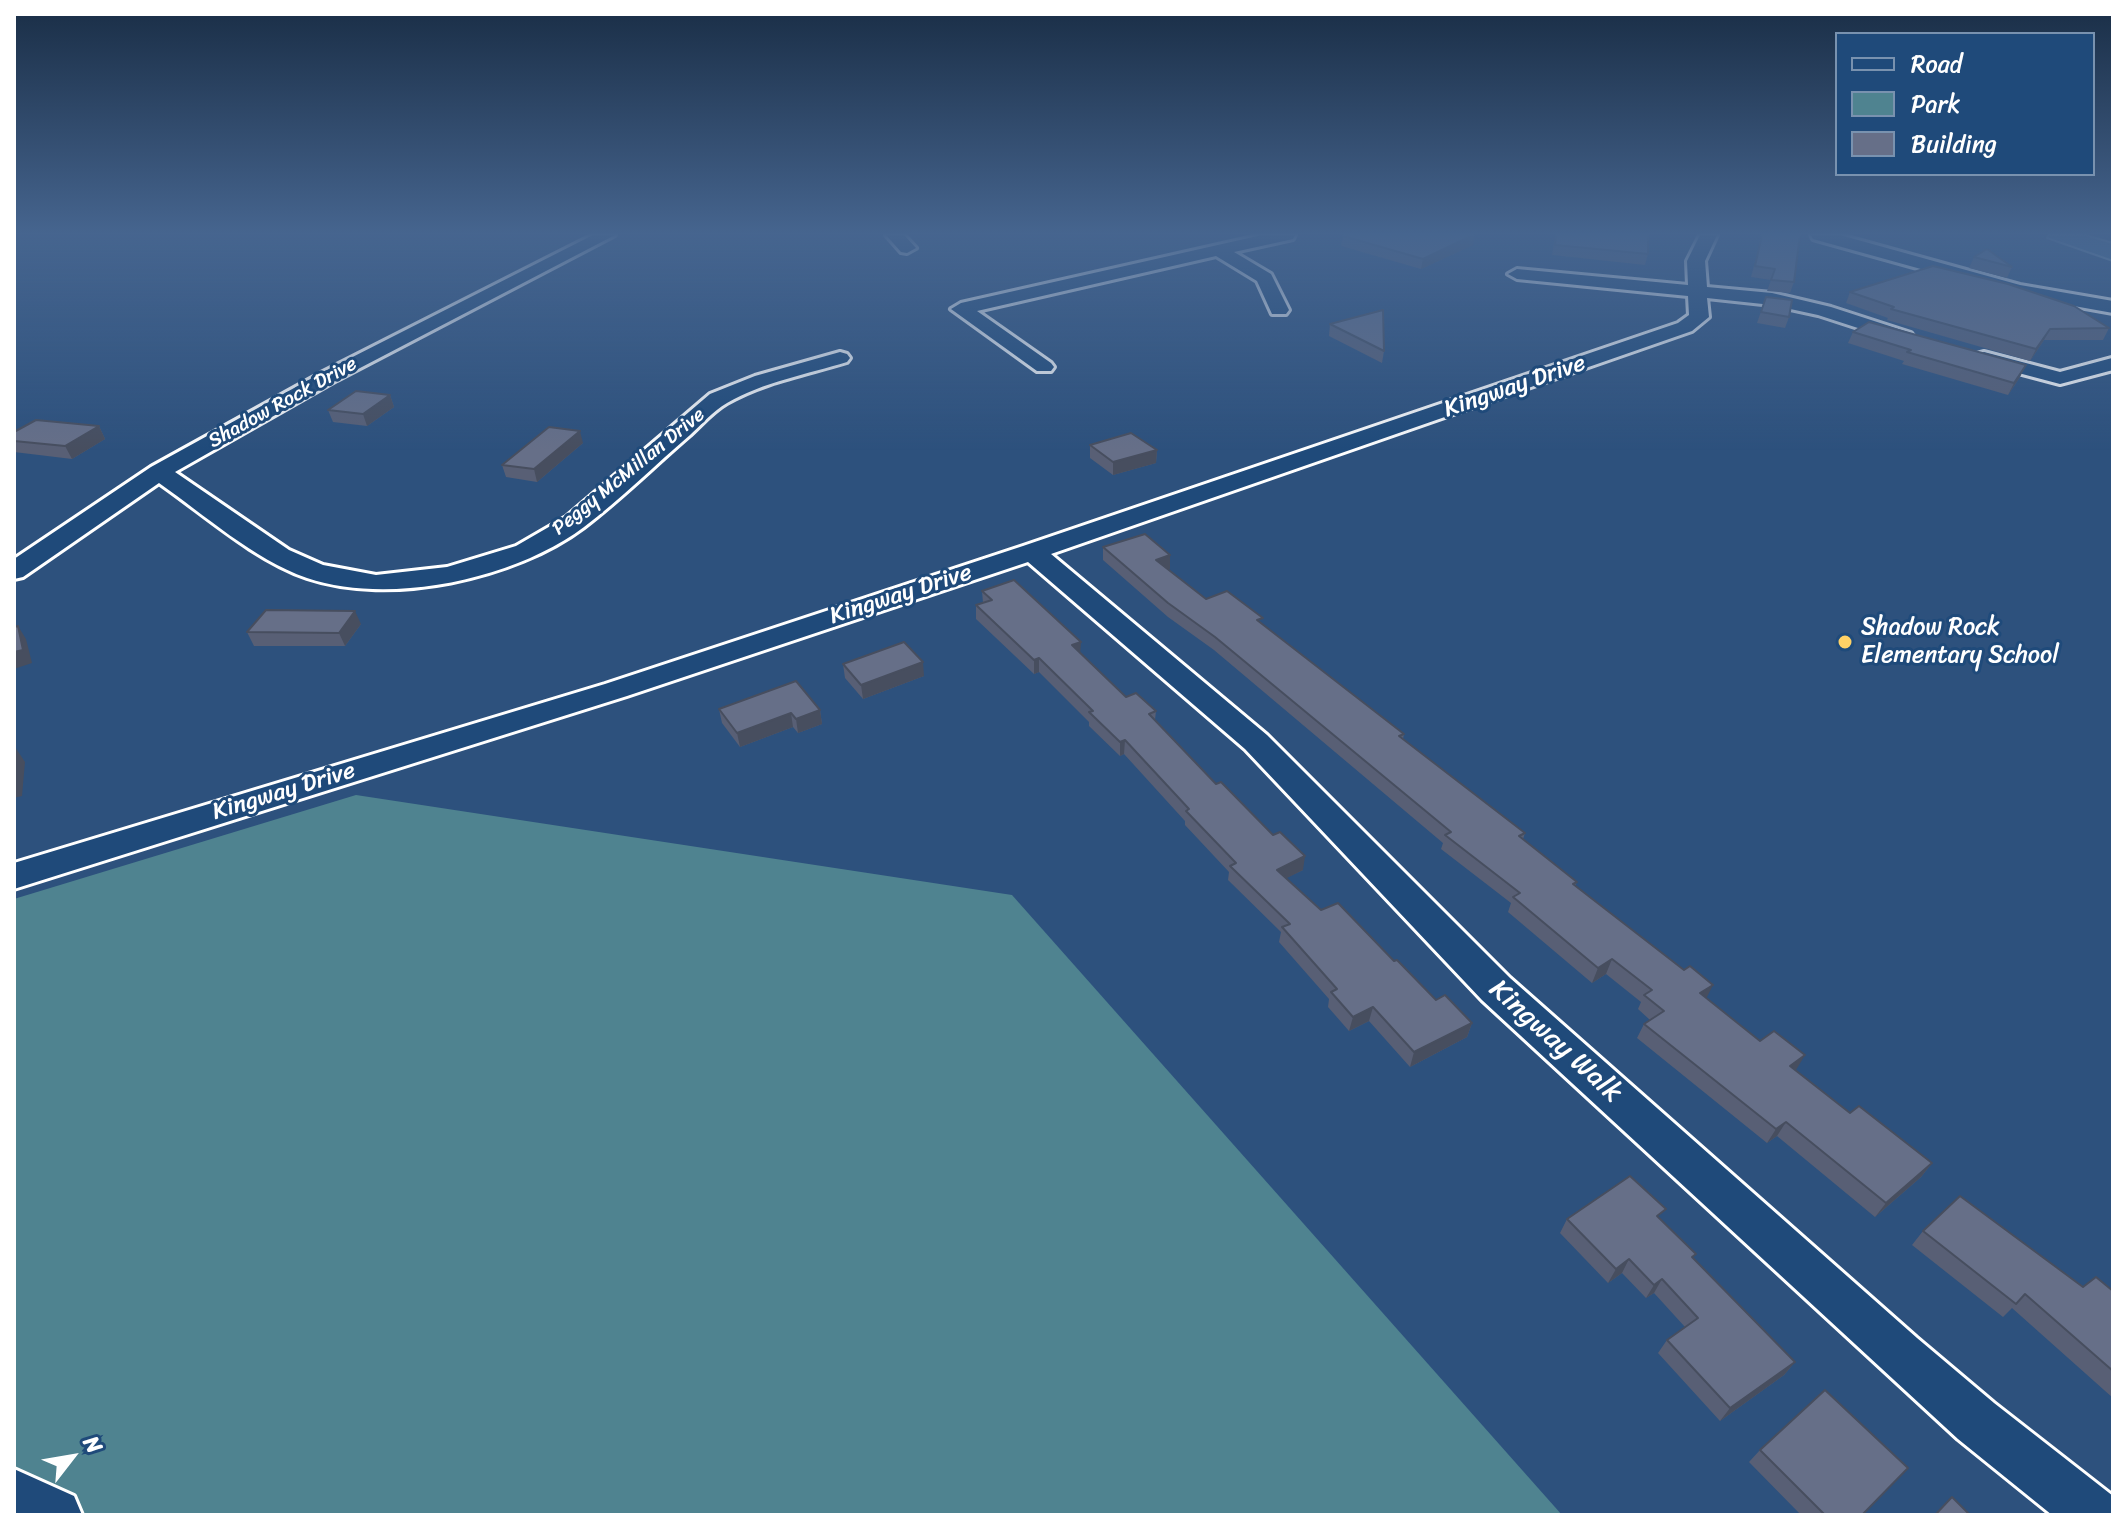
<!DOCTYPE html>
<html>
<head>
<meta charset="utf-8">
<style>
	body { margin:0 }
	#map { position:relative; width:2127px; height:1529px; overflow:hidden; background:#2d517d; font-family:Sriracha,sans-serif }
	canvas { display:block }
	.frame { position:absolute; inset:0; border:16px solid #fff; pointer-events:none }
	.legend { position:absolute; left:1835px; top:32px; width:260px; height:144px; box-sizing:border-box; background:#1f4a7a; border:2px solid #7992af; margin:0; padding:10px 14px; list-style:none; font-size:24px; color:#fff }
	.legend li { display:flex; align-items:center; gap:16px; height:40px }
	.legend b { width:40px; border:2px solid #7992af }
	.north { position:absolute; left:32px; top:1417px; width:80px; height:80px; -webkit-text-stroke:6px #1f4a7a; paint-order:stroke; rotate:59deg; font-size:22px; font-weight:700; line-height:32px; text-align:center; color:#fff }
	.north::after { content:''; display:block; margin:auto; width:28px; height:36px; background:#fff; clip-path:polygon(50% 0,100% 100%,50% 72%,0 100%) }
</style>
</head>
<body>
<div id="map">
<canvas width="2127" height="1529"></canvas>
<div class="frame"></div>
<ul class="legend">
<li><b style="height:10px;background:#1f4a7a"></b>Road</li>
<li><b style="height:22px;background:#4f8390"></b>Park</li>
<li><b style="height:22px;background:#666f88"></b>Building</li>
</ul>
<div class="north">N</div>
</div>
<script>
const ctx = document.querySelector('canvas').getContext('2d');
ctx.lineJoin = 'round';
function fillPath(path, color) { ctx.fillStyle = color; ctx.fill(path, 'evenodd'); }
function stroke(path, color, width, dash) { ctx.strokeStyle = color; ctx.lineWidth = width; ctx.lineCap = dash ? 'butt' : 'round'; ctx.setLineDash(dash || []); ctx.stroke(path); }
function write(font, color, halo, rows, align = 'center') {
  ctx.font = font + ' Sriracha,sans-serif'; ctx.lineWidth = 6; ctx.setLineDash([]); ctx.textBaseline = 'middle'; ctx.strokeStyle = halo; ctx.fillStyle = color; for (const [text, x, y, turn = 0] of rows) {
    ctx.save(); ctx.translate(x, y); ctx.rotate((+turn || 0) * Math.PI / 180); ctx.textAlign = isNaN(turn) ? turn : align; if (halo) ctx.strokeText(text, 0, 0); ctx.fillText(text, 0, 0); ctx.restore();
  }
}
const green = new Path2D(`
	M356 795 1012 895 1562 1515H14V899Z`);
const water = new Path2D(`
	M2048 235H2086L2113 243V261L2047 238Z`);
const minor = new Path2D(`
	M593 235H615L337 380 175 472 289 550 323 565 376 575 447 567 516 546 566 517 710 394 755 376 840 352 847 354 850 358 847 362C808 374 763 382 727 403 713 411 701 425 690 435 655 465 621 499 584 527 515 579 390 606 307 578 253 559 205 515 159 483L23 577 14 579V559L151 467 323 372Z
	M886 235H904L916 248 907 253 901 252Z
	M1262 235H1295L1293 239 1234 252 1271 274 1289 310 1286 314H1272L1257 281 1216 256 977 311 1051 363 1054 367 1051 371H1037L951 309 961 303Z
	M1700 235H1717L1705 261 1707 287 1772 293 1831 307 1911 333 1914 337 1904 343 1818 315 1772 305 1707 298 1709 317 1692 331 1051 554 1267 735 1510 978 1917 1338 1994 1403 2113 1496V1515H2052L1958 1439 1482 1000 1245 749 1028 562 627 696 14 889V863L605 684 1023 546 1678 323 1689 315 1688 296 1517 279 1508 274 1517 269 1688 285 1687 261Z
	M1811 235H1840L2020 285 2113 301V313L2018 296 1813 239Z
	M1984 352 2060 372 2112 358 2113 370 2060 384 1977 362 1974 358 1977 354Z
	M14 1469 74 1496 82 1515H14Z`);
const wall = new Path2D(`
	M1555 235H1648V254L1645 265 1552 255Z
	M1762 235H1800L1794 282 1790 293 1767 291 1771 280 1751 277Z
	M1343 236 1473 245 1421 269 1341 246Z
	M1974 257 2012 267 2007 278 1969 268Z
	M1850 292 2109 328 2103 340H2044L2030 361 1887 320 1888 318 1846 303Z
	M1766 297 1789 317 1785 328 1757 323Z
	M1330 324 1384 351 1382 363 1329 336Z
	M1853 332 2020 377 2008 395 1902 364 1904 361 1848 343Z
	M390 395 394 407 367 426 333 422 328 410Z
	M99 426 105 439 72 459 14 452V432Z
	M583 443 537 482 506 477 502 465Z
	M1090 445 1157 450 1156 463 1113 475 1090 458Z
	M1103 547 1170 555V569H1168L1206 599 1262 624 1404 734 1403 739 1525 833 1523 839 1577 882 1575 886 1706 998 1796 1070 1850 1113 1932 1163 1921 1177 1875 1217 1777 1136 1767 1143 1637 1038 1644 1024 1650 1020 1638 1009 1641 1002 1606 974 1592 983 1508 912 1511 903 1441 849 1443 843 1214 650 1168 617 1103 560Z
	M982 591 1080 653 1126 697 1156 711 1155 720 1216 784 1303 870 1286 878 1321 910 1394 961 1436 1000 1472 1023 1467 1037 1410 1067 1369 1021 1349 1031 1328 1007 1329 999 1279 942 1281 932 1228 880 1229 872 1185 825V821L1124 754 1120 756 1089 726V722L1039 672 1034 674 976 619V605L983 603Z
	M361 624 345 646H254L247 632Z
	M843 664 924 676 863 699 845 678Z
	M719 709 820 710 822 724 798 733 793 727 740 747 722 723Z
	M1567 1219H1660L1693 1258 1795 1362 1784 1375 1720 1421 1658 1353 1667 1340 1685 1327 1654 1293 1646 1298 1622 1273 1608 1283 1560 1233Z
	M1923 1231 2083 1287 2113 1291V1398L2012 1308 2003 1317 1912 1245Z
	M1760 1450 1862 1515H1801L1749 1462Z`);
const shadedWall = new Path2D(`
	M1473 235H1475L1473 245 1421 269 1423 259Z
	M2050 329 2044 340 2030 361 2036 349Z
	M2026 365 2020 377 2008 395 2014 383Z
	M390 395 394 407 367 426 363 414Z
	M99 426 105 439 72 459 65 446Z
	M580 431 583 443 537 482 534 469Z
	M1157 450 1156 463 1113 475V462Z
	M1170 555V569L1155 573 1156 560Z
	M355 611 361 624 345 646 339 633Z
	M18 626 26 639 32 663 14 669V652Z
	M1081 642 1080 656 1072 645Z
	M1039 658V672L1034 674V660Z
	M923 662 924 676 863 699 861 685Z
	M820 710 822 724 798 733 796 719Z
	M791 713 793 727 740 747 737 733Z
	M1125 740 1124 754 1120 756V742Z
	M15 747 25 762 22 796 14 798Z
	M1305 856 1303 870 1275 884 1277 870Z
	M1612 959 1606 974 1592 983 1598 968Z
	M1713 985 1706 999 1700 993Z
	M1373 1007 1369 1021 1349 1031 1353 1017Z
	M1472 1023 1467 1037 1410 1067 1414 1052Z
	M1805 1055 1796 1070 1782 1080 1790 1066Z
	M1786 1122 1777 1136 1767 1143 1776 1129Z
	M1932 1163 1921 1177 1875 1217 1886 1203Z
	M1629 1259 1622 1273 1608 1283 1616 1269Z
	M1662 1279 1654 1293 1646 1298 1654 1285Z
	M1795 1362 1784 1375 1720 1421 1730 1408Z`);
const building = new Path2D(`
	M1473 235 1423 259 1343 236 1344 235Z
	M1556 235H1648V254L1555 245Z
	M1762 235H1800L1794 282 1771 280 1775 269 1755 266Z
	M1987 249 2012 267 1974 257Z
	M1933 266 2008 284 2074 306 2109 328 2050 329 2036 349 1891 309 1894 307 1850 292Z
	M1766 297 1792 300 1789 317 1761 312Z
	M1383 310 1384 351 1330 324Z
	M1869 322 2026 365 2014 383 1907 352 1911 350 1853 332Z
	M356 391 390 395 363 414 328 410Z
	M36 420 99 426 65 446 14 441V432Z
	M549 427 580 431 534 469 502 465Z
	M1131 433 1157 450 1113 462 1090 445Z
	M1145 534 1170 555 1156 560 1206 599 1227 591 1263 618 1257 620 1404 734 1399 736 1525 833 1519 836 1577 882 1573 884 1684 970 1690 966 1713 985 1700 993 1760 1041 1774 1031 1805 1055 1790 1066 1850 1113 1859 1106 1932 1163 1886 1203 1786 1122 1776 1129 1644 1024 1664 1011 1644 995 1652 990 1612 959 1598 968 1513 897 1520 893 1445 835 1451 832 1215 637 1168 603 1103 547Z
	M1014 580 1081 642 1072 645 1126 697 1136 693 1156 711 1149 714 1216 784 1221 782 1273 835 1280 832 1305 856 1277 870 1321 910 1338 903 1394 961 1397 960 1436 1000 1445 995 1472 1023 1414 1052 1373 1007 1353 1017 1331 992 1337 989 1282 927 1290 924 1230 866 1236 863 1186 811 1189 809 1125 740 1120 742 1089 712 1093 711 1039 658 1034 660 976 605 992 600 982 591Z
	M266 610 355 611 339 633 247 632Z
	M18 626 23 650 14 652V627Z
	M904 642 923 662 861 685 843 664Z
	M796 681 820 710 796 719 791 713 737 733 719 709Z
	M1630 1176 1666 1209 1657 1216 1696 1254 1692 1257 1795 1362 1730 1408 1667 1340 1698 1318 1662 1279 1654 1285 1629 1259 1616 1269 1567 1219Z
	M1960 1196 2083 1287 2096 1277 2113 1291V1371L2025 1294 2016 1304 1923 1231Z
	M1825 1390 1908 1468 1862 1515H1825L1760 1450Z
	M1952 1497 1970 1515H1935Z`);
const markers = [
	[1845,642,8,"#ffd166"]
];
const farStreetnames = [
	["Shadow Rock Drive",283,403,-29],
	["Peggy McMillan Drive",629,472,-39]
];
const streetNames = [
	["Kingway Drive",1515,387,-19],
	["Kingway Drive",901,595,-18],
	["Kingway Drive",284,792,-17]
];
const poiNames = [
	["Shadow Rock",1861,628],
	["Elementary School",1861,656]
];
const nearStreetnames = [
	["Kingway Walk",1555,1042,42]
];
fillPath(green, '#4f8390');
fillPath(water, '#43749f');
stroke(water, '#8eacc5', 2);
stroke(minor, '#fff', 6);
fillPath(minor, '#1f4a7a');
fillPath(wall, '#585f75');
fillPath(shadedWall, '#474e5f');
fillPath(building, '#666f88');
stroke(building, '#474e5f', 2);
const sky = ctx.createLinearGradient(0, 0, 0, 450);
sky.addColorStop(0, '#192d45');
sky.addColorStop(0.52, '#46658f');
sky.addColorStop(1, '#46658f00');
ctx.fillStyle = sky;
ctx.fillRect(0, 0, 2127, 450);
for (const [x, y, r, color] of markers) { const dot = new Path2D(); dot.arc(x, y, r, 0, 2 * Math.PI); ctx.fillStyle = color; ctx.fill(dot); stroke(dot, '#1f4a7a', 3); }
write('20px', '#fff', '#1f4a7a', farStreetnames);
write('24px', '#fff', '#1f4a7a', streetNames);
write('24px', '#fff', '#1f4a7a', poiNames, 'left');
write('28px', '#fff', '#1f4a7a', nearStreetnames);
</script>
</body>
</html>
